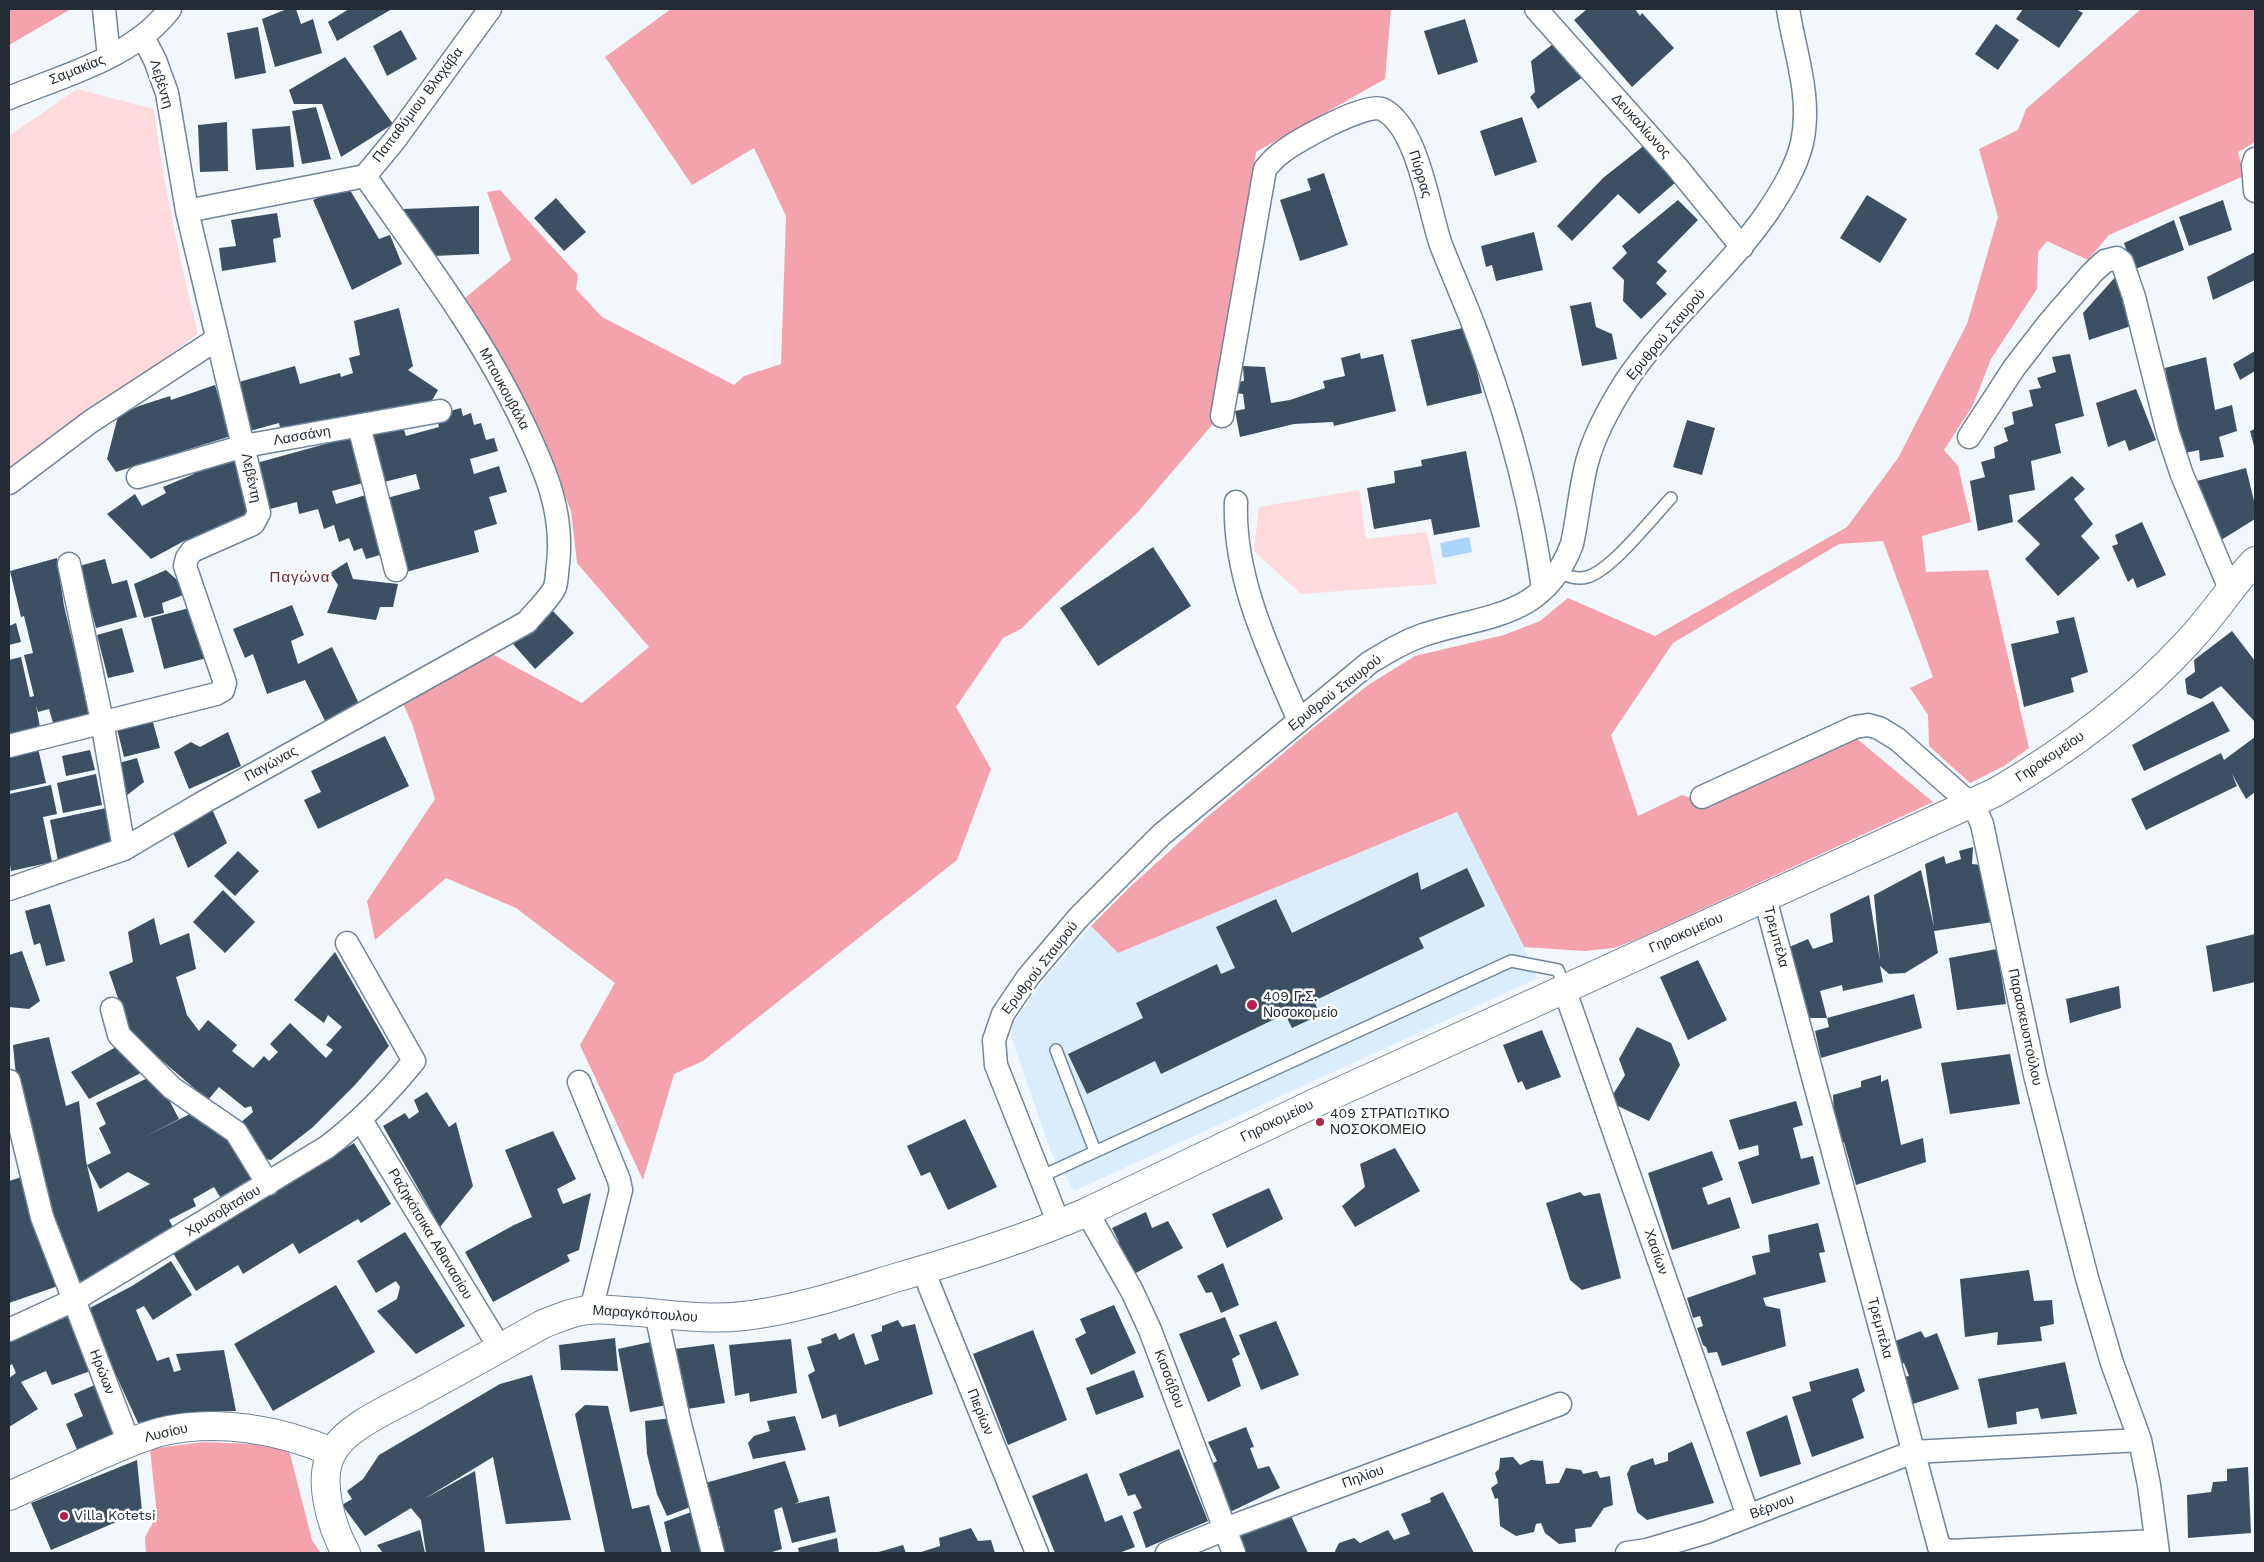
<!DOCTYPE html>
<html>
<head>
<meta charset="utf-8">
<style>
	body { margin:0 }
	#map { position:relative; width:2264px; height:1562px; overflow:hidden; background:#f2f7fb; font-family:"Work Sans",sans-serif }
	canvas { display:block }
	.frame { position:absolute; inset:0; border:10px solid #232c34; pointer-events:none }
</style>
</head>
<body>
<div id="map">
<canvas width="2264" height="1562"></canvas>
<div class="frame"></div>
</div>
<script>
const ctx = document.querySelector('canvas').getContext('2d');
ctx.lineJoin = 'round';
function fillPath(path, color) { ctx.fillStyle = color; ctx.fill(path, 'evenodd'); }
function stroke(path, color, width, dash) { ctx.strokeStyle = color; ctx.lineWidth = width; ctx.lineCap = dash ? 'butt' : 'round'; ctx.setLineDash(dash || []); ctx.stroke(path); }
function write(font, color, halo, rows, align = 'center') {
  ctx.font = font + ' "Work Sans",sans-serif'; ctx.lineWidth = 5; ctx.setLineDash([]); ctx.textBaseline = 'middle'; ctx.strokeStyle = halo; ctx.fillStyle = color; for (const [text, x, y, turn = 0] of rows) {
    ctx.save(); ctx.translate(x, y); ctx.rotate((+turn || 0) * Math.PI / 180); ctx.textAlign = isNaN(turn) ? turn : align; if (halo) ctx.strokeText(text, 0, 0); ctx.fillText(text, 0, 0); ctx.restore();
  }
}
const built = new Path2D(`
	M1458 812 1538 978 1074 1191 1051 1152 1012 1039V1025L1039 986 1091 926 1118 953Z`);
const green = new Path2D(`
	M77 89 154 109C163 185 180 259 198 334L9 471V136Z
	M1359 490 1366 539 1427 532 1437 584 1301 594 1254 551 1259 507Z`);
const forest = new Path2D(`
	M9 9H68L69 10 9 45Z
	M671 9H1391L1385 79 1256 152 1212 425 1137 513 1021 629 1003 638 956 707 991 769 957 860 703 1061 674 1074 643 1180 580 1045 615 983 516 908 446 878 375 940 367 901 435 799 412 723 403 704 492 654 582 703 649 647 577 563 571 511 549 455 465 298 511 260 487 192 500 190 578 275 576 289 602 317 734 385 744 376 781 364 786 216 754 148 692 185 605 57Z
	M2141 9H2255V142L2238 152 2244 176 2109 235 2088 260 2047 241 2038 252 2037 289 1991 359 1973 405 1944 450 1958 466 1971 522 1922 536 1926 572 1988 570 2029 748 2004 766 1970 783 1929 746 1928 715 1910 688 1933 677 1883 541 1839 544 1673 643 1611 735 1638 816 1682 795 1713 805 1749 785 1856 738 1933 802 1638 939 1614 948 1584 951 1524 947 1457 812 1118 953 1091 926 1130 887 1206 818 1312 729 1368 685 1415 656 1504 635 1540 621 1568 598 1655 636 1847 527 1898 458 1967 324 1998 217 1979 149 2018 130 2026 109Z
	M203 1442 251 1444 289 1450 312 1540 321 1553H146L145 1537 157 1515 150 1449Z`);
const water = new Path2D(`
	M1469 537 1472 552 1443 558 1440 543Z`);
const building = new Path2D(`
	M287 9H296L301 24 313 19 322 53 275 67 262 19Z
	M349 9H392L337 41 328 22Z
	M1587 9H1635L1640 16 1642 13 1674 48 1632 87 1574 20Z
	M2023 9H2076L2083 13 2059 48 2016 19Z
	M1465 19 1478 62 1438 75 1424 31Z
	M1996 24 2019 40 1998 70 1975 54Z
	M258 27 266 73 235 79 227 33Z
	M401 30 417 59 387 76 373 46Z
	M1553 44 1583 77 1538 109 1530 97 1535 92 1531 61Z
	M345 57 393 124 341 157 322 104H294L289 90Z
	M316 107 331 159 302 164 292 111Z
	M1522 117 1537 162 1495 176 1480 131Z
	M227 122 228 171 200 172 198 125Z
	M290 126 294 167 256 170 252 129Z
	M1646 144 1676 182 1639 214 1618 194 1572 241 1557 226 1603 178Z
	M1324 173 1348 245 1300 261 1280 200 1311 190 1307 179Z
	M347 185 379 239 390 235 402 264 352 290 313 200Z
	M1867 195 1907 219 1880 263 1840 238Z
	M556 198 586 232 564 251 534 218Z
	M1678 200 1698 220 1657 262 1667 271 1656 283 1667 294 1641 319 1623 301 1624 280 1612 268 1627 253 1622 246Z
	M2223 200 2232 230 2189 246 2179 217Z
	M479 206V254L433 256 403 209Z
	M277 213 281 237 273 239 276 262 222 271 219 248 236 246 231 220Z
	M2174 220 2184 250 2133 270 2124 243Z
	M1534 232 1543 270 1496 281 1492 265 1486 267 1481 246Z
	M2255 252V280L2213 300 2207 277Z
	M2118 274 2131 326 2089 340 2083 313Z
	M1591 302 1596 327 1612 334 1617 359 1582 366 1570 306Z
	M399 308 413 366 408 370 438 390 430 404 388 409 281 432 279 423 246 432 232 384 295 366 300 384 340 373 341 377 353 373 349 358 360 355 354 321Z
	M1467 327 1482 393 1427 406 1411 340Z
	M2255 351V371L2240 380 2233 364Z
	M1360 353 1361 359 1383 354 1396 411 1334 426 1333 422 1294 424 1240 437 1235 411 1245 409 1243 394 1236 393 1237 382 1244 381 1243 366 1265 367 1271 403 1290 400 1325 388 1323 381 1345 376 1341 358Z
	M2070 354 2084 416 2055 424 2061 453 2031 461 2035 490 2009 495 2013 522 1978 531 1970 481 1985 477 1981 462 1995 458 1994 447 2008 441 2004 428 2014 424 2012 412 2033 406 2029 390 2041 388 2037 378 2056 372 2052 357Z
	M2206 357 2215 410 2232 405 2237 431 2219 437 2224 457 2200 461 2199 450 2185 453 2175 422 2165 368Z
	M215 385 231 436 116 472 107 459 118 416 139 406 170 396 171 400Z
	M2136 389 2156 440 2129 451 2125 440 2108 447 2096 403Z
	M461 408 463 416 471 413 474 425 481 423 486 440 494 438 498 451 470 459 474 474 499 466 507 492 489 497 497 524 474 531 479 552 406 572 387 498 420 489 416 474 380 483 368 436 403 427 406 436 439 427 436 415Z
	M1687 420 1715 428 1702 475 1673 467Z
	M2255 429V450L2250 431Z
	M354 436 367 482 332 491 336 504 369 494 387 553 366 559 362 548 354 551 349 538 339 542 334 525 324 529 318 509 299 514 297 502 266 510 253 464Z
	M1466 451 1480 527 1434 535 1431 519 1374 529 1367 488 1395 483 1394 471 1422 466 1421 460Z
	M235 454 257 513 184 541 151 559 107 514 135 494 142 506 166 493 163 487 194 474 193 471Z
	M2246 468 2255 505V519L2218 542 2209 530 2197 481Z
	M2072 476 2085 489 2074 499 2093 524 2081 536 2100 558 2058 596 2025 559 2040 544 2017 521Z
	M2142 522 2166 575 2137 588 2133 578 2128 582 2112 546 2118 544 2115 535Z
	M1153 547 1191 606 1098 666 1060 608Z
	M57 558 64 606 90 714 53 723 49 709 38 712 36 705 41 733 9 740V660L21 657 30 697 34 696 24 655 33 653 24 616 21 617 10 571Z
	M105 559 112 584 127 580 137 617 96 628 79 566Z
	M347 562 353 579 398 584 393 607H380L376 620 327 613 338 585 330 573Z
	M166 570 176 579 186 594 162 603 164 613 144 618 134 584Z
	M292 605 304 635 291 641 298 664 332 647 361 708 327 725 305 680 267 694 253 654 245 658 233 629Z
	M197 606 211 657 164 669 151 618Z
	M551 609 574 633 535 669 513 644Z
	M2074 617 2088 672 2071 678 2074 692 2024 707 2011 644 2059 633 2056 621Z
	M16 623 21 642 9 645V626Z
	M122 628 134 672 108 678 97 635Z
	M2232 631 2255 661V722L2221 686 2201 699 2187 694 2185 679 2195 672 2194 660Z
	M2213 701 2230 731 2144 771 2132 745Z
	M151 715 160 748 124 757 116 725Z
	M228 732 241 766 189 789 174 752 191 742 200 747Z
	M385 736 409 786 318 829 304 800 321 792 311 771Z
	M2255 737V792L2246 799 2232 774 2237 786 2146 830 2131 799 2221 753 2224 760Z
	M38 748 46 783 9 791V754Z
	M90 750 95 770 66 776 62 756Z
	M137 758 144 782 121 800 112 765Z
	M96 774 102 805 63 813 57 783Z
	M51 785 57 814 43 817 52 862 11 871 9 859V794Z
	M106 808 115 849 58 861 50 820Z
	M212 809 227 843 188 868 172 830Z
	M1973 847 1972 864 1982 865 1993 922 1934 931 1938 953 1905 973 1889 974 1880 966 1883 982 1843 991 1842 985 1820 991 1827 1018H1803V994L1795 991 1787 948 1808 939 1813 949 1833 942 1830 914 1869 895 1880 961 1874 895 1921 870 1934 927 1925 864 1944 856 1946 864 1961 859 1959 851Z
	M238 851 259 871 235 896 214 876Z
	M1467 868 1485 906 1419 938 1424 948 1314 1001 1320 1015 1292 1028 1285 1014 1161 1074 1155 1061 1087 1094 1068 1054 1143 1018 1136 1003 1217 964 1221 974 1235 968 1216 927 1276 899 1292 933 1418 872 1421 890Z
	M223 890 255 922 225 953 193 922Z
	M50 904 65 961 46 966 40 943 34 945 25 911Z
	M154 918 160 945 189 933 196 969 176 977 187 1015 199 1031 208 1020 237 1045 232 1051 253 1068 264 1056 269 1061 278 1052 270 1044 290 1023 326 1058 333 1050 326 1045 342 1027 328 1015 324 1023 294 1000 335 952 389 1046 354 1086 313 1127 271 1160 260 1158 239 1124 253 1112 251 1106 245 1108 219 1087 208 1100 124 1028 120 1004 109 972 133 962 128 932Z
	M2255 934V982L2213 992 2206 946Z
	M1997 949 2006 1004 1957 1010 1949 958Z
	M22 951 40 1001 29 1009 9 1007V955Z
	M1698 960 1727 1020 1688 1040 1660 977Z
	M2119 986 2121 1008 2070 1023 2066 999Z
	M1914 994 1922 1028 1821 1058 1815 1031 1829 1027 1827 1018Z
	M1637 1027 1671 1043 1680 1065 1649 1121 1616 1105 1612 1096 1625 1075 1619 1059Z
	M1542 1030 1561 1077 1526 1090 1522 1081 1518 1083 1503 1045Z
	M49 1037 66 1106 79 1101 86 1161 98 1212 150 1184 128 1172 100 1189 87 1165 111 1153 99 1128 106 1124 96 1103 152 1076 166 1094 179 1119 142 1138 196 1111 226 1129 253 1179 220 1197 214 1187 193 1199 196 1206 169 1220 176 1233 121 1263 77 1283 51 1224 17 1087 13 1045Z
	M116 1047 143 1072 89 1099 71 1072Z
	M2010 1054 2020 1104 1950 1114 1941 1063Z
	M1881 1075V1082L1888 1079 1901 1145 1923 1138 1926 1162 1856 1185 1844 1142 1835 1144 1833 1095 1861 1087V1081Z
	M427 1092 449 1127 456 1122 473 1186 440 1227 383 1126 405 1113 409 1119 419 1112 414 1100Z
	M1796 1101 1803 1125 1793 1128 1801 1159 1813 1156 1820 1184 1752 1204 1738 1162 1759 1155 1758 1145 1739 1150 1729 1120Z
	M965 1119 997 1187 948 1210 930 1172 921 1176 907 1146Z
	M553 1131 576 1179 557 1189 563 1204 591 1193 579 1250 567 1255 570 1261 493 1302 465 1252 514 1225 532 1217 505 1150Z
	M354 1143 391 1204 361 1223 358 1219 299 1254 293 1243 243 1274 238 1265 196 1291 173 1253Z
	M1395 1148 1420 1191 1355 1227 1342 1206 1365 1187 1360 1164Z
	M1712 1151 1723 1180 1702 1188 1708 1205 1730 1197 1740 1228 1672 1250 1648 1173Z
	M22 1177 58 1286 9 1303V1181Z
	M1269 1188 1283 1219 1227 1248 1212 1214Z
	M1580 1192 1584 1196 1600 1193 1621 1278 1582 1290 1570 1280 1546 1203Z
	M1146 1212 1152 1228 1168 1221 1183 1248 1132 1275 1115 1245 1119 1242 1112 1228Z
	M1818 1223 1825 1252 1819 1253 1826 1282 1763 1298 1766 1306 1780 1309 1786 1346 1722 1366 1717 1352 1708 1353 1706 1347 1703 1345 1697 1328 1703 1326 1700 1316 1693 1318 1687 1298 1756 1274 1752 1256 1770 1252 1768 1235Z
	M405 1232 465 1326 416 1354 377 1311 397 1299 400 1287 396 1281 376 1293 357 1261Z
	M171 1261 192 1295 153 1320 144 1306 136 1310 157 1361 169 1357 174 1372 181 1370 176 1354 224 1350 236 1411 195 1412 138 1423 86 1310 132 1286Z
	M1223 1263 1239 1305 1221 1313 1212 1292 1206 1293 1197 1276Z
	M2029 1270 2034 1301 2052 1300 2054 1324 2040 1327 2042 1341 1997 1345 1998 1332 1965 1337 1960 1279Z
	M336 1285 375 1352 273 1411 234 1344Z
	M1114 1305 1136 1353 1091 1375 1075 1339 1086 1333 1080 1319Z
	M72 1315 93 1370 52 1385 46 1371 21 1382 38 1409 9 1427V1378L16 1373 12 1364 9 1366V1340Z
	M1225 1317 1240 1354 1232 1359 1241 1386 1208 1402 1179 1334Z
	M898 1320 902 1327 915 1324 933 1394 839 1427 836 1414 822 1419 808 1375 815 1371 807 1347 822 1343 821 1339 836 1333 839 1340 854 1333 865 1365 879 1360 871 1335 882 1331V1326Z
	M1276 1321 1299 1375 1261 1390 1239 1335Z
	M1033 1330 1067 1420 1008 1445 973 1354Z
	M1921 1331 1925 1338 1937 1333 1959 1389 1913 1404 1903 1377 1909 1376 1904 1363 1898 1366 1893 1342Z
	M615 1338 618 1371 561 1370 559 1345Z
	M791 1339 797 1393 750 1402 749 1393 735 1396 729 1345Z
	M655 1341 667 1405 630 1412 618 1349Z
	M714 1344 725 1403 681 1410 667 1350Z
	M2065 1362 2077 1414 2041 1419 2038 1408 2016 1412 2017 1424 1988 1428 1978 1379Z
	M1858 1368 1865 1391 1852 1399 1864 1438 1812 1457 1792 1397 1811 1391 1809 1382Z
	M1134 1370 1144 1397 1096 1415 1086 1388Z
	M532 1375 571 1520 506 1524 493 1457 424 1499 475 1471 485 1553H426L421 1520 411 1508 365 1536 342 1505 352 1499 347 1491 363 1479 379 1455 500 1384Z
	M97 1384 117 1434 78 1452 66 1424 83 1416 74 1394Z
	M585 1405 608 1406 632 1509 649 1505 662 1553H605L575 1414Z
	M1787 1415 1801 1464 1760 1477 1746 1432Z
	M795 1416 806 1450 753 1459 748 1443 754 1436 770 1431 767 1421Z
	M673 1418 693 1506 667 1516 657 1494 647 1454 645 1421Z
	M1246 1427 1254 1447 1250 1448 1258 1469 1269 1466 1280 1488 1228 1513 1210 1465 1217 1461 1208 1442Z
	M1692 1442 1714 1503 1647 1520 1637 1512 1627 1474 1631 1466 1653 1458 1655 1465 1668 1461V1453Z
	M1179 1449 1208 1521 1146 1548 1133 1512 1142 1508 1135 1494 1128 1496 1119 1474Z
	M1513 1457 1520 1465 1531 1460 1543 1461 1546 1484 1559 1483 1566 1468 1581 1470 1583 1474 1597 1471 1600 1478 1610 1476 1613 1505 1604 1508 1591 1527 1575 1529 1576 1542 1559 1544 1545 1533 1541 1523 1536 1524 1534 1532 1516 1536 1500 1526 1498 1498 1495 1499 1491 1488 1498 1483 1495 1473 1499 1469 1500 1458Z
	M137 1460 142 1511 51 1550 31 1503Z
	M785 1461 799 1502 794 1504 829 1496 836 1532 792 1543 782 1507 774 1510 782 1549 769 1553H725L718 1534 720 1526 716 1527 705 1483Z
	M2248 1467 2251 1533 2188 1538 2187 1495 2211 1492 2213 1482 2227 1481V1469Z
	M1087 1473 1105 1522 1122 1515 1135 1547 1119 1553H1055L1032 1496Z
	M1443 1492 1474 1553H1336L1335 1551 1339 1543 1354 1538 1360 1543 1388 1530 1394 1540 1410 1534 1401 1514 1431 1502 1430 1498Z
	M694 1511 704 1553H671L664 1522Z
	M1291 1516 1308 1553H1243L1236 1536Z
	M971 1528 978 1541 991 1540 995 1553H918L940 1546 939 1538Z
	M420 1530 425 1553H383L377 1545Z
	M837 1538 839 1553H799L798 1548Z
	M903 1545 906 1553H875Z`);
const service = new Path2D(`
	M1557 572C1567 576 1577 580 1587 577 1612 570 1652 518 1671 498
	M1056 1050 1095 1151
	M1040 1177 1511 961 1558 970 1564 988`);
const minor = new Path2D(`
	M104 9 109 57
	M1536 9 1676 166 1742 247
	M9 98C64 75 133 58 170 9
	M2255 159 2253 165 2255 191
	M187 211 365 176 394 141 490 9
	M1222 416 1265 169C1270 163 1274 158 1281 153 1296 141 1366 102 1382 109 1418 126 1429 211 1441 245 1455 281 1471 315 1483 351 1511 428 1532 508 1543 589
	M359 426 396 570
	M1969 437 2014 368 2048 324 2092 273 2105 261 2117 258 2122 262 2134 297 2168 433 2182 475 2230 589
	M138 477 244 446 440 411
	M9 483 90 422 217 339
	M1236 502C1233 578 1270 653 1299 721
	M69 564 102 721 124 849
	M9 746 216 694 223 690 225 683 185 566 187 558 192 551 253 524 259 513 187 211 167 93 155 60 143 37
	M1702 797 1855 727 1868 725 1879 728 1897 739 1975 808 1982 824 2035 1075 2087 1278 2112 1363 2140 1440 2149 1485 2158 1553
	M9 889 124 849 202 803 527 622C534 613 551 597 555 587 557 580 557 571 558 564 564 512 545 469 523 423 481 334 421 256 365 176
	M1765 898 1939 1547 1950 1551 2156 1541
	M1564 988 1748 1516
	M112 1009 119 1035 172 1088 236 1132 268 1184
	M9 1081 42 1217 129 1443
	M579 1082 619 1180 621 1190 591 1310
	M361 1120 500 1348
	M1087 1212 1132 1291 1150 1330 1234 1553
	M1059 1224 996 1065 994 1040 1003 1014 1028 977 1078 918 1161 835 1369 663C1387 652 1403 642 1423 635 1487 614 1544 619 1572 544 1578 517 1580 489 1587 462 1595 433 1610 406 1626 381 1667 320 1725 273 1767 213 1781 192 1796 168 1802 143 1812 97 1795 54 1788 9
	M923 1270 1037 1553
	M656 1313 679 1420 713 1553
	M9 1330 74 1300 327 1147C360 1122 388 1093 414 1061L347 943
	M1167 1553 1225 1529 1560 1404
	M1627 1553 1647 1550 1707 1532 1913 1452 2140 1440`);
const secondary = new Path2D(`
	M9 1496C38 1483 67 1470 96 1457 117 1448 138 1438 160 1432 217 1418 280 1430 332 1452
	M346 1553C332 1528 316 1478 333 1451 348 1425 394 1407 420 1392 461 1370 502 1347 543 1324 556 1319 569 1313 582 1311 596 1308 610 1310 624 1311 664 1313 704 1321 744 1316 795 1310 846 1293 895 1278 960 1259 1025 1239 1087 1212L1317 1102 1996 792C2066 751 2132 703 2187 643 2212 617 2231 586 2255 561`);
const markers = [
	[1252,1005,6,"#b3224c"],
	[1320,1122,5,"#b3224c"],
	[64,1516,5,"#b3224c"]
];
const streetNames = [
	["Σαμακίας",77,70,-22],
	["Λεβέντη",161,84,73],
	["Παπαθύμιου Βλαχάβα",418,105,-53],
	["Δευκαλίωνος",1641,126,48],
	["Πύρρας",1420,174,73],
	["Ερυθρού Σταυρού",1666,335,-50],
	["Μπουκουβάλα",504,389,62],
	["Λασσάνη",302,436,-10],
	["Λεβέντη",251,478,78],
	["Ερυθρού Σταυρού",1335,693,-38],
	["Γηροκομείου",2050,757,-34],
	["Παγώνας",271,764,-29],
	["Γηροκομείου",1686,933,-24],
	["Τρεμπέλα",1776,937,75],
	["Ερυθρού Σταυρού",1040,968,-52],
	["Παρασκευοπούλου",2025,1027,78],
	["Γηροκομείου",1277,1121,-26],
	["Χρυσοβιτσίου",223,1211,-31],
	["Ραζηκότσικα Αθανασίου",430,1234,59],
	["Χασίων",1656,1252,71],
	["Μαραγκόπουλου",645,1314,4],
	["Τρεμπέλα",1880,1328,75],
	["Ηρώων",102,1372,69],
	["Κισσάβου",1169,1379,69],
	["Πιερίων",980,1412,68],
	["Λυσίου",166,1433,-13],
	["Πηλίου",1363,1477,-20],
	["Βέρνου",1772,1507,-21]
];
const poiNames = [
	["409 Γ.Σ.",1263,997],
	["Νοσοκομείο",1263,1013],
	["409 ΣΤΡΑΤΙΩΤΙΚΟ",1330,1114],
	["ΝΟΣΟΚΟΜΕΙΟ",1330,1130],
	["Villa Kotetsi",74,1516]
];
const neighbourhoodNames = [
	["Παγώνα",300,578]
];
fillPath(built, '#dbecfd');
fillPath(green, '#fedadd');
fillPath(forest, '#f4a2ad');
fillPath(water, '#aad4fe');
fillPath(building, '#3d5063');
stroke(service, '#71859a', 14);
stroke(minor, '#71859a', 25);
stroke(secondary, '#71859a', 30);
stroke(service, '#fff', 11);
stroke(minor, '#fff', 22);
stroke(secondary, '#fff', 28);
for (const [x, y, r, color] of markers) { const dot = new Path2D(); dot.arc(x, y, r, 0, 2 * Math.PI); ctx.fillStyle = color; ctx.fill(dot); stroke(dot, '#fff', 2); }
write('14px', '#232c34', '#fff', streetNames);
write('14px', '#232c34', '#fff', poiNames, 'left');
ctx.letterSpacing = '1px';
write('15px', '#6c2634', '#fff', neighbourhoodNames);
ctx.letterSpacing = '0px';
</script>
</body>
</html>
